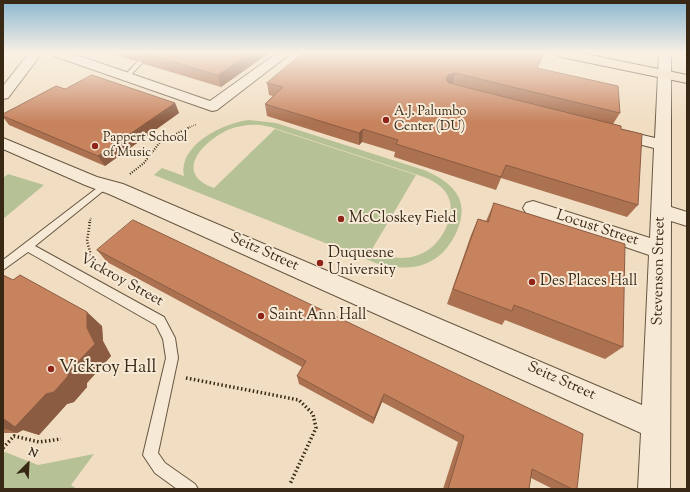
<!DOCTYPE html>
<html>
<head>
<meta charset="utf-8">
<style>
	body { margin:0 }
	#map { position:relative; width:690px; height:492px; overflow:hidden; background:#f1dec2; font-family:"Sorts Mill Goudy",serif }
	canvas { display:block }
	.frame { position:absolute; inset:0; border:4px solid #392814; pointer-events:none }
	.north { position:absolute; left:8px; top:444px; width:40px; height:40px; -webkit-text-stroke:3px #f6ead7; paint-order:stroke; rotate:24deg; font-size:11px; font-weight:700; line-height:16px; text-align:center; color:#392814 }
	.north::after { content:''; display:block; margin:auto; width:14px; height:18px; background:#392814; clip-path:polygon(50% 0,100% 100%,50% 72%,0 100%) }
</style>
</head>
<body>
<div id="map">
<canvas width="690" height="492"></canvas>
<div class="frame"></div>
<div class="north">N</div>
</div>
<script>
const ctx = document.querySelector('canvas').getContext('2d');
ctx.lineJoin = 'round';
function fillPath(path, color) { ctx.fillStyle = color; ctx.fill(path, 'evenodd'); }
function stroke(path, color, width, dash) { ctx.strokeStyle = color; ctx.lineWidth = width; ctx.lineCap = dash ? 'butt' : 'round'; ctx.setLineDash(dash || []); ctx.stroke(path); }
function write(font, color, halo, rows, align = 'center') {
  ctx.font = font + ' "Sorts Mill Goudy",serif'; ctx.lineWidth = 4; ctx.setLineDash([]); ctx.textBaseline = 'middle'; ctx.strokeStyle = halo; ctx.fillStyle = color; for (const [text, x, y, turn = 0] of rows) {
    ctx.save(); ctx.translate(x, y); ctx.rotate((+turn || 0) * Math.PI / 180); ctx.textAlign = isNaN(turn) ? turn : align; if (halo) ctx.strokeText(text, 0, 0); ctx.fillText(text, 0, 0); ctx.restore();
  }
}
const green = new Path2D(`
	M249 120 276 123 424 170C452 182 471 199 457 231 441 266 414 273 378 264L154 175 162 168 184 176C178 145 223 123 249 120ZM260 125 271 127 421 176C447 185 458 202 446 228 432 257 406 264 376 253L243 200 371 251 416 175 275 129 214 188C172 173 204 140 230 129 239 126 250 124 260 125Z
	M8 174 44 185 3 219V178Z
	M5 452 38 465 94 454 71 485 77 489H3V454Z`);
const pathFar3 = new Path2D(`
	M188 128 197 124`);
const pathFar2 = new Path2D(`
	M130 174 144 163 160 142 190 127
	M89 223 91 218`);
const pathFar1 = new Path2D(`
	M90 222 87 241 93 263`);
const path = new Path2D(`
	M186 378 299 400 313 414 316 428 290 484
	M3 448 14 436 39 442 61 439`);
const lane = new Path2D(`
	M138 61 143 62 128 78H124V76Z
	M105 182 108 183 109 185 108 187 35 246 164 317 175 338 178 358 158 453 165 463 195 484 198 489H177L155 473 143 455 166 358 163 339 156 325 28 252 3 270V260Z`);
const street = new Path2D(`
	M29 53H42L8 98 3 99V86Z
	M52 53H71L210 101 277 53H291L217 110 212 111 54 56Z
	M659 53H671V207L687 212V226L671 221 670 489H638L641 433 109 194 85 185 3 149V138L97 177 123 184 642 405 649 255 526 213 523 208 526 203 533 201 650 238 654 148 607 136 605 133 607 130 613 128 655 138Z`);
const primary = new Path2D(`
	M555 53H581L687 75V83L561 57Z`);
const wall = new Path2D(`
	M109 53H269L221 87 144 64 142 61H136Z
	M537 68 620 113 613 124 621 129 638 205 627 217 501 178 496 190 394 157 395 152 362 142 359 145 267 116 265 104 273 96 269 95 267 83Z
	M65 89 175 103 179 113 105 166 9 125 3 117V114Z
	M494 203 623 347 605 359 505 320 502 325 447 304 471 235 478 219 486 221Z
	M97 250 577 489H553L531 478 529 489H443L458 442 382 402 373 424 299 384 297 376 302 367 107 262Z
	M3 275 102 326 103 341 111 356 87 383V387L74 402 67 404 39 435 23 430 17 433H3Z`);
const shadedWall = new Path2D(`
	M250 53H269L221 87 218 75Z
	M455 73 452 86 446 87V80L448 75Z
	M175 103 179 113 105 166 98 156Z
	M363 129 362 142 359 145V133Z
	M87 312 102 326 103 341 111 356 87 383V387L74 402 67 404 39 435 23 430 17 433 3 428V420L46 394 68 372 87 328Z
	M384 394 382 402 373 424 374 418Z`);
const building = new Path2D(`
	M144 53H250L218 75Z
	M303 53H534L543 55 537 68 618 86 620 113 455 73 448 75 446 80 449 83 621 126V129L642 134 638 205 506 165 501 177 396 144 398 140 363 129 359 133 265 104 283 87 267 83Z
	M92 75 175 103 98 156 3 116V114L56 86 65 89Z
	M494 203 625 244 623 347 514 305 512 311 453 289 478 219 488 222Z
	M133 220 583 434 577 489H572L532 469 529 489H448L464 436 384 394 374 418 297 376 306 361 97 250Z
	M3 275 13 280 20 275 87 312V328L95 344 68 372V376L54 392 46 394 15 427 4 419 3 420Z`);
const markers = [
	[386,120,4,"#8f2418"],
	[95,146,4,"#8f2418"],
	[341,219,4,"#8f2418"],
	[320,263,4,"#8f2418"],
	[532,282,4,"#8f2418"],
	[261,316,4,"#8f2418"],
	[51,369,4,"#8f2418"]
];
const farPoinames = [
	["A.J. Palumbo",394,113],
	["Center (DU)",394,128],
	["Pappert School",103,139],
	["of Music",103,154]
];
const poiNames = [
	["McCloskey Field",349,219],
	["Duquesne",328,254],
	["University",328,271],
	["Des Places Hall",540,282],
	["Saint Ann Hall",269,316]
];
const streetNames = [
	["Locust Street",597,229,18],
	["Seitz Street",264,253,24],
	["Stevenson Street",660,271,-89],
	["Vickroy Street",121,281,29],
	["Seitz Street",561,382,24]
];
const nearPoinames = [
	["Vickroy Hall",59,369]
];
fillPath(green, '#b6c296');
stroke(lane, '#675640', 2);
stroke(street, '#675640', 2);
stroke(primary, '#392814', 2);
stroke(pathFar3, '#392814', 1.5, [0.5, 1.5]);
stroke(pathFar2, '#392814', 2, [1, 1.5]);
stroke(pathFar1, '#392814', 2.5, [1, 2]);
stroke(path, '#392814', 3.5, [1.5, 2.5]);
fillPath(lane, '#f6ead7');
fillPath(street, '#f6ead7');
fillPath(primary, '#f1dec2');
fillPath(wall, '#ab7151');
fillPath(shadedWall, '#8b5c42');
fillPath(building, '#c7835e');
stroke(building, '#8b5c42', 1);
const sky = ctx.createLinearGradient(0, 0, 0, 122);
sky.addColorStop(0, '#89b7d1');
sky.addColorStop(0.43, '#f9f0e4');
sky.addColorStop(1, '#f9f0e400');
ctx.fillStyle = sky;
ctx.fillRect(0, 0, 690, 122);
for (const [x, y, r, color] of markers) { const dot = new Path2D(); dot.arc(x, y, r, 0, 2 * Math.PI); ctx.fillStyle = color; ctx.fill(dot); stroke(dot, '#f6ead7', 1.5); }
write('13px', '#392814', '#f6ead7', farPoinames, 'left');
write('15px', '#392814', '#f6ead7', poiNames, 'left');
write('15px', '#392814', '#f6ead7', streetNames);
write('18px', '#392814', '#f6ead7', nearPoinames, 'left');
</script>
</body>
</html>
